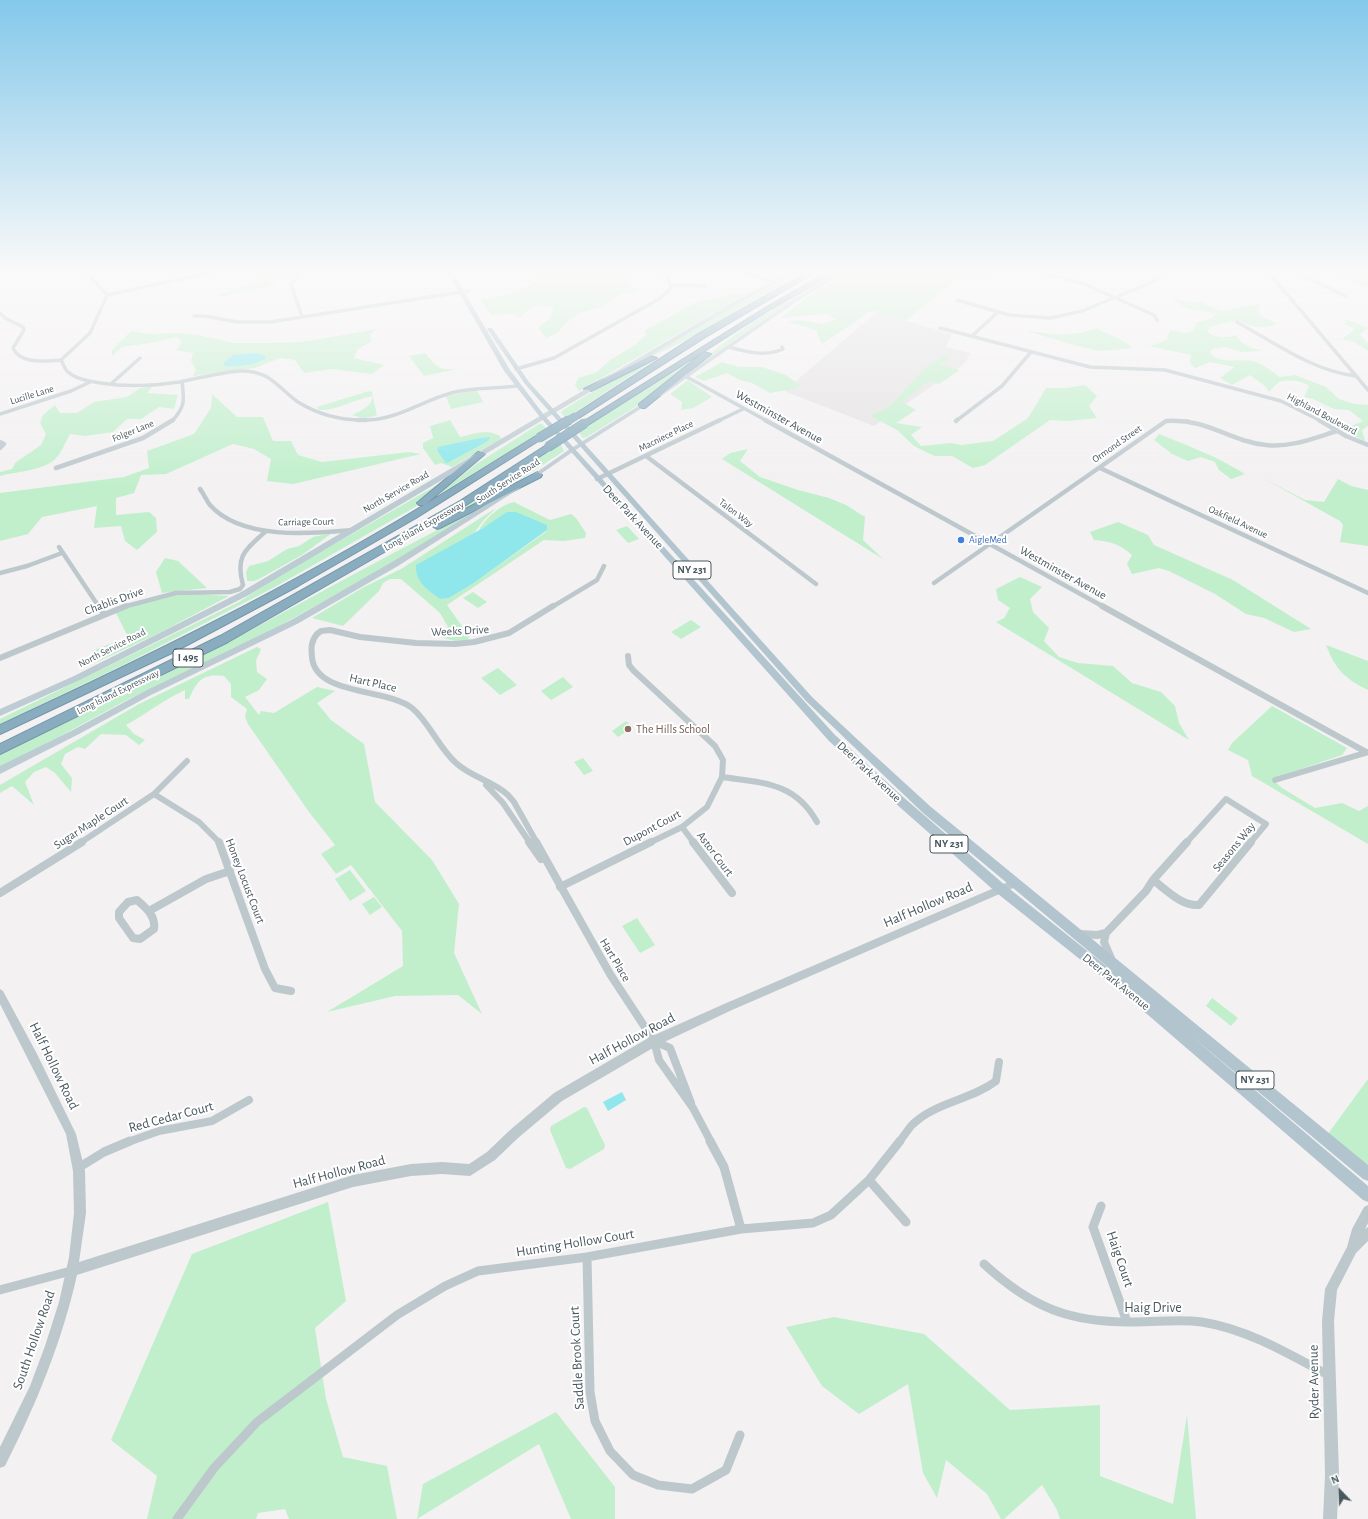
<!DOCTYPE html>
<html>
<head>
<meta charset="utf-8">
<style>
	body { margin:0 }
	#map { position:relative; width:1368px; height:1519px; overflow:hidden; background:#f3f1f2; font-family:"Alegreya Sans",sans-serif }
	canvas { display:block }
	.north { position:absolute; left:1320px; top:1471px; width:40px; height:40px; -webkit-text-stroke:3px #fff; paint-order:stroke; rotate:337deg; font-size:11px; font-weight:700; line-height:16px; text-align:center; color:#49585f }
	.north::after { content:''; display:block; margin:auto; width:14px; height:18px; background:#49585f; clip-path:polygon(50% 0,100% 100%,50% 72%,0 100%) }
</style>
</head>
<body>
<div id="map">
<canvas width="1368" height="1519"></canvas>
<div class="north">N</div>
</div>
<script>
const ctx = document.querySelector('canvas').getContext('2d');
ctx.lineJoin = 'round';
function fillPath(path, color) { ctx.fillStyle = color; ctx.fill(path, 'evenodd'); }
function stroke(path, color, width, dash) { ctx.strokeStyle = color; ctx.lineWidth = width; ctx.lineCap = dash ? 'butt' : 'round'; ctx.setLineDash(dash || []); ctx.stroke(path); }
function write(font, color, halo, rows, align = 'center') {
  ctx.font = font + ' "Alegreya Sans",sans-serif'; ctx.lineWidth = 4; ctx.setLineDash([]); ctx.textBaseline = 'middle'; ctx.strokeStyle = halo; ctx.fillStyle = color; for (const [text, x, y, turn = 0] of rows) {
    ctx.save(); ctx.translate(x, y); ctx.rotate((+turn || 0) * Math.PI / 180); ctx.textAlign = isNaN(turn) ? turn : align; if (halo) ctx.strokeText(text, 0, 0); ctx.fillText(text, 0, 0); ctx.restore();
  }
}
const education = new Path2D(`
	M877 312 952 334 946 347 971 353 964 364 874 426 784 391Z`);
const green = new Path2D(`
	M267 273H283V279L266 287 220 297 217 295 260 280Z
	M538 273H605L626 278 637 292 620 294 603 307 583 312 569 320 557 333 546 338 538 328 548 320 554 308C538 302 531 308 519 318L515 314 491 315 480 300 511 294 537 281Z
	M797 273H802L684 341 641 362 721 312Z
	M834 273H838L770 316 696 367H694C737 331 784 299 834 273Z
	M850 273H994V274L987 280 968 279 955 280 906 321 875 311 868 313 822 344 817 333V331L804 326 786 322 800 320 823 324 836 319 825 314 781 318 811 294Z
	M1336 273H1368V289Z
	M730 294 745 295 579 391 575 385 578 378 597 372 610 360 635 345 646 335 645 330 700 300 718 299Z
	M1172 297 1188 302H1201L1221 311 1258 304 1260 315 1277 324C1259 330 1254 327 1237 320L1209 327 1208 332C1217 339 1225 338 1236 335 1240 344 1252 348 1262 351L1241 352 1225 347 1212 349 1210 353C1223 366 1240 357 1256 362 1264 364 1273 373 1280 377L1295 375 1326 387 1339 399 1355 404 1368 405V426L1362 430 1365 441 1342 430 1363 421 1349 410 1334 409 1313 399 1304 397 1309 386C1303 381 1287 379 1279 382 1276 384 1272 389 1269 392L1265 386 1250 375 1232 385 1220 378 1234 367 1210 362 1195 368 1190 362 1191 355 1149 346 1160 343 1167 339 1170 330 1186 333 1193 331 1197 322 1209 319 1216 314C1201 310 1183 312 1172 297Z
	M1346 319 1368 328 1360 334 1365 341 1368 342V351L1354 342 1342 339 1355 329 1345 324Z
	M1096 328C1110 336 1120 337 1133 348L1100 351 1078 346 1026 331C1053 334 1071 338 1096 328Z
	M377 329 370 334 371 342 358 349 354 358 384 365 372 374 332 369 304 373 295 360 280 358 255 368 193 376 196 370 191 361 193 353 176 350 182 342 177 337 150 343 122 347 112 356V350L131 331 150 334 177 333 198 335 235 343H266L302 342Z
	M425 353C440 370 439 371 462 368L424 376 409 356Z
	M701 355 640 404 587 437 583 438 578 431 698 356Z
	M945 355 950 358 939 365 960 370 939 384 929 381 902 402 916 410 896 423 922 427 911 435 921 446 951 443 961 445 993 441 1028 418 1046 388H1067L1085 385 1097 396 1089 406 1097 418 1069 421 1050 420 985 465 973 468 952 456H935L926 452 914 446 897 430 871 416 891 405 927 366Z
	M652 362 566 418 561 413 563 410 608 382Z
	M722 362 739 367H762L786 375 800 385 793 389 770 393 752 383 740 380 727 373 704 381 695 377Z
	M688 380 712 397 693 408 681 410 682 402 670 394Z
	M153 386 147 393 178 395 174 409 159 407 141 419H127L113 432 85 436 70 434C66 441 63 449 58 456 47 471 17 471 0 476V472L12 469 15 463 41 445 46 434 40 423 43 415 55 405 60 413H77L94 402 127 397 140 388Z
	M477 390 483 402 451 409 446 396Z
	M369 391 372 392 377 415C369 419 360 418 352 415 362 410 371 407 373 396 354 399 337 411 319 410L317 407Z
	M212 394 237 417H263L273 441H291L298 455 322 462 409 452 421 454 293 484 267 481 271 459 254 449 233 444 166 474 141 475 134 493 116 498V515L149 512 156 518 157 532 137 550 125 541 121 526 94 528 97 506 42 517 28 534 0 541V493L124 477 149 468 147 451 194 434 211 408Z
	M450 420 460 437C474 434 487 428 500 436L501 439 452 467 441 463 435 465 423 448V443L433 438 430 426Z
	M539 424H542L547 429 436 496 478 463Z
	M1159 434C1189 446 1218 457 1245 474L1231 479 1219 470 1215 462 1201 457 1188 461 1172 454 1154 440Z
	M560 443 564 451 512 485 444 521 443 520Z
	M748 449 740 461 760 477 798 490 829 498 846 505 865 517 863 540 883 559 722 459 730 453Z
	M453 476 415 507 275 587 123 665 0 724V719L239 602 282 574Z
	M1263 478 1305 500 1324 502 1338 479 1351 486 1368 490V546L1340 542 1343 525 1340 521Z
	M514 502 550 520 571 514 576 518 586 533 585 538 564 541 544 540 447 605 469 636 468 640 455 641 440 637 448 627 440 613 401 579H390L383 583 379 591 343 626 312 618 364 587 401 569 496 508 483 521 474 533 416 566 440 599 449 598 474 583 547 531 483 528 479 530C486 518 500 505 514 502Z
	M483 507 376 572 279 626 123 702 0 769V754C84 714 167 675 249 631 327 589 404 546 483 507Z
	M1118 522 1148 535 1154 545 1233 580 1311 629 1294 632 1264 618 1246 614 1215 594 1169 571 1159 568 1132 574 1127 564 1132 555C1120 544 1109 541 1094 540L1090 532Z
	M627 526 639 539 628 543 616 530Z
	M332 533 302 555 259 579 254 581H247L246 572 249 566 268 561 287 549 299 546 313 537Z
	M165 558 178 561 207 588 162 593 156 572Z
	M1020 577 1042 587 1030 599 1033 612 1049 628 1044 641 1059 657 1078 663 1113 666 1132 683 1161 692 1175 706 1179 723 1189 740 996 622 1004 618 1010 608 998 600 996 589Z
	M473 592 487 602 478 608 463 598Z
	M196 594 229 596 161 632 97 662 92 651 128 637 116 613 119 610 166 596Z
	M691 620 701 627 681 639 671 632Z
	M1326 645 1368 661V690C1344 678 1336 670 1326 645Z
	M257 647 261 649 256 661 257 672 267 679 259 690 245 697 259 715 261 711 274 713 317 687 335 691 317 703 331 720 364 744 375 802 432 860 459 904 454 953 482 1014 458 995 395 996 327 1012 403 966 402 931 351 865 336 874 321 854 335 845 309 812 248 724 245 717 247 709 231 697V684L224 676C203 674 198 679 189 699H185V690C165 699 146 714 126 725L134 734 145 740 139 745 126 735 101 734 85 749 78 747 65 754 61 764 72 778 71 792 55 773 46 767 34 772 25 782 34 805 12 786 0 793V785L139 704Z
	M498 668 517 685 500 695 481 678Z
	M563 677 573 687 551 700 541 691Z
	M1272 706 1347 748 1342 755 1272 779 1282 788 1315 808 1342 803 1359 811 1368 806V844L1252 776 1248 760 1228 750 1232 743Z
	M626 721 633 727 618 737 612 731Z
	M583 758 593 771 584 775 574 762Z
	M350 870 366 891 350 901 335 879Z
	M374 897 382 907 370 915 362 904Z
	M637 918 655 945 640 953 622 926Z
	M1212 998 1238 1018 1231 1026 1206 1006Z
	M1368 1079V1174L1325 1138Z
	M584 1107 587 1108 605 1145 604 1149 570 1169 566 1168 550 1130 551 1126Z
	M328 1202 346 1301 315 1328 326 1399 343 1457 387 1466 397 1519H289L285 1509 258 1513 256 1519H147L157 1476 111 1440 192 1254Z
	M834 1317 924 1334 1010 1410 1100 1405V1476L1173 1504 1187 1415 1196 1519H1060L1057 1510 1042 1485 1004 1519H1001L987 1494 946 1460 937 1498 923 1473 908 1384 859 1414 822 1386 786 1327Z
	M556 1412 615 1487V1519H571L539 1444 417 1519 423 1484Z`);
const water = new Path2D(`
	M256 353 266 356 265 359C254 365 238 367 225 366L223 363 233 355Z
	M490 437 488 441 449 462 446 463 437 450 438 447 480 438Z
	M507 512H516L547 525V530L474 583 449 598 440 599C428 590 415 582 416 565L483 528Z
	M622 1092 626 1100 608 1111 603 1102Z`);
const minorFar4 = new Path2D(`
	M87 273 107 295 90 333 61 360C63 363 64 368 67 371 75 379 89 381 100 383 126 387 153 386 179 382 199 378 218 373 239 371 270 370 276 386 298 402 319 415 343 421 368 420 398 419 422 401 451 393 472 387 495 389 517 386
	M744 273 775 282
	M1044 273 1082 283 1154 315 1157 320
	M1269 273 1368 390
	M1297 273 1345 296
	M297 279 291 284 302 317
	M671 285 705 286
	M107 295 209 273
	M957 300 1009 315 1050 318 1082 311 1148 284 1167 273
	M0 313 5 318 23 327 24 330 13 348C21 365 45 361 61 360
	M194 316H205L237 322H270L468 291
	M1237 322C1275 343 1313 371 1356 376
	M940 328 1090 367 1165 370 1281 401 1321 421
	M972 336 998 312
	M729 347C747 352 765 357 783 349L782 347
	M516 369 554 358 659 299 669 290 671 285 667 277 662 273
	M687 377 767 421
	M112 383 140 358
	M0 414 71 391 90 382
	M172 421C186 406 184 400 182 381
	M718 421 743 409
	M956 421 1002 386 1031 352
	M1166 421H1188`);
const minorFar3 = new Path2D(`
	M358 420H366
	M765 420 1104 607
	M1319 420 1346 436 1368 445
	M956 421 957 420
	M0 442 4 444 0 448
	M646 456 816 584
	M56 468 143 438 173 420
	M1100 468 1368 593
	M597 479 720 420
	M200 489C204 494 206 500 210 505 241 540 310 534 353 530
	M59 547 99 607
	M0 573 27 566 62 553
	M934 583 1166 421C1208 418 1228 441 1266 445 1290 448 1314 438 1337 431
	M123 607 176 593 230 592 240 589 243 585C235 556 245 550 266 531
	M552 607 597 580 604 566`);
const minorFar2 = new Path2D(`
	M99 606 104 614
	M1102 606 1366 752
	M628 656 629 665 634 671 715 746 723 760 722 777 707 807 682 827 649 843
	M0 658 126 606
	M722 777C763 783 795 782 817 822
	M1275 780 1368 752
	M486 785 503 803 530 843
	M154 794 199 822 220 843
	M682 827 694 843
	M80 843 154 794 187 761
	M537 843 514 802 508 795C493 781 471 777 456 763 438 747 430 723 412 708 387 688 315 696 312 657 311 648 311 641 317 634L321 631 330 630 360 637 416 643 455 644 474 642 509 633 553 606
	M1186 843 1226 799 1266 824 1250 843`);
const minorFar1 = new Path2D(`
	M219 842 265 969 275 988 291 991
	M529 842 541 859
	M536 842 610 974 654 1041 659 1060 693 1108 711 1142
	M693 842 732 893
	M1153 880C1167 890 1181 906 1199 905L1251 842
	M1153 880 1187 842
	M560 887 651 842
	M0 893 82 842
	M137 900C146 908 156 916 154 929L140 939 133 938 119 918V912L128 902Z
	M149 911 206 879 230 871
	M1106 933 1104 942 1111 958
	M1081 934 1097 935 1106 933 1146 891 1153 880
	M654 1041 670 1048 691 1103
	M128 1142 159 1131 212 1121 249 1100
	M899 1142C904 1136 908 1129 913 1124 936 1102 971 1100 996 1081L999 1062`);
const minor = new Path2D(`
	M710 1141 724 1167 741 1229
	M78 1168 104 1152 130 1141
	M869 1180 906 1222
	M1101 1206 1093 1227 1127 1322
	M587 1257 590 1392 595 1421 610 1451 633 1475 658 1485 692 1489 726 1470 740 1435
	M984 1264C1032 1308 1070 1323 1135 1322 1157 1322 1180 1319 1202 1322 1247 1329 1289 1354 1328 1375
	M0 1290 71 1271
	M177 1519 214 1468 257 1422 397 1315 445 1286 478 1271 587 1257 741 1229 813 1223 831 1215 869 1180 900 1141`);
const tertiary = new Path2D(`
	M1015 879 1018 880 1019 883 1018 886 732 1010 658 1045 562 1101 518 1138 495 1160 470 1176 442 1174 411 1176 353 1187 77 1275C62 1342 36 1405 5 1466L0 1468V1447L30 1386 45 1346 59 1302 69 1257 74 1213 73 1171 66 1134 0 1004V989L3 991 36 1052 76 1134 85 1171 86 1213 79 1262 353 1175 411 1164 442 1162 469 1164 487 1152 510 1130 554 1093 650 1037 724 1004Z
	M1368 1205V1223L1365 1229 1368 1227V1241L1356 1253 1337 1290 1334 1321 1339 1475 1337 1519H1323L1325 1475 1322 1321 1325 1289 1347 1247 1352 1229 1364 1207Z`);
const secondary = new Path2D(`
	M789 273H795L741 302 247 596 80 680 0 716V709L74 676 241 592 737 300Z
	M838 273H844L796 302 661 396 656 395 793 300Z
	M648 400 650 401V403L574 451 532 480 527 479 570 449Z
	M518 485 521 487 520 488 398 566 297 624 151 695 79 734 0 774V766L73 730 145 691 291 620 392 562Z`);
const primary = new Path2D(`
	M448 273H453L510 370 544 415 835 735 902 796 1006 886 1115 973 923 813 806 701 525 384 487 329 488 328H492L529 382 812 697 873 754 931 807 1368 1165V1181L1363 1179 1189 1034 1368 1186V1202L1363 1200 1126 996 998 894 894 802 829 741 540 417 504 371Z`);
const motorway = new Path2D(`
	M806 273H814L704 338 579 418 572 416 698 334Z
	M826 273H834L769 310 588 425 581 423 765 308Z
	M704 352 711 354 645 408H639V404Z
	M650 356 657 358 591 391 584 389Z
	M536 436H539L543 438 416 518 298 586 174 652 0 734V725C145 658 288 588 424 505H419L417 503 478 452H484L485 454 426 504Z
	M548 444 551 445V449L466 505 228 642 0 754V744L220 636 460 501Z
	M538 472 542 475 541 477 440 528 437 529 432 526Z`);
const motorwayBridgeFar1 = new Path2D(`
	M568 421 576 416`);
const motorwayBridge = new Path2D(`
	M539 438 569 420
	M548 447 585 423`);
const markers = [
	[961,540,4,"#3f7fe0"],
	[628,729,4,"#8d6e63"]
];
const farStreetnames = [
	["Lucille Lane",32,395,-17],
	["Highland Boulevard",1322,414,28],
	["Folger Lane",133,431,-22],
	["Macniece Place",666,436,-26],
	["Ormond Street",1117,444,-35],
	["South Service Road",508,481,-33],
	["North Service Road",396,492,-30],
	["Talon Way",736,513,37],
	["Carriage Court",306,522,-1],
	["Oakfield Avenue",1238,522,25],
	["Long Island Expressway",424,526,-30],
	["North Service Road",112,648,-27],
	["Long Island Expressway",118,692,-26]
];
const farShopnames = [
	["AigleMed",969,540]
];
const shields = [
	[692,570,38],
	[188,658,30],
	[949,844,38],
	[1255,1080,38]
];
const shieldNames = [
	["NY 231",692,570],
	["I 495",188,658],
	["NY 231",949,844],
	["NY 231",1255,1080]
];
const streetNames = [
	["Westminster Avenue",779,417,29],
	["Deer Park Avenue",633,517,47],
	["Westminster Avenue",1063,573,29],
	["Chablis Drive",114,601,-20],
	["Weeks Drive",460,631,-3],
	["Hart Place",373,683,13],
	["Deer Park Avenue",869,772,43],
	["Sugar Maple Court",91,823,-33],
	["Dupont Court",652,828,-28],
	["Seasons Way",1234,847,-51],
	["Astor Court",715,854,53],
	["Honey Locust Court",245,881,69],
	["Hart Place",615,960,59],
	["Deer Park Avenue",1116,982,39]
];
const educationNames = [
	["The Hills School",636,729]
];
const nearStreetnames = [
	["Half Hollow Road",928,905,-23],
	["Half Hollow Road",632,1039,-28],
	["Half Hollow Road",54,1066,64],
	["Red Cedar Court",171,1117,-15],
	["Half Hollow Road",339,1172,-15],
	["Hunting Hollow Court",575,1243,-9],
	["Haig Court",1120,1259,71],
	["Haig Drive",1153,1308],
	["South Hollow Road",34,1340,-71],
	["Saddle Brook Court",577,1358,-93],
	["Ryder Avenue",1314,1382,-91]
];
fillPath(education, '#e4e2e4');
fillPath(green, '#c1efcc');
fillPath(water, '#8fe7ec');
stroke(motorway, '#7597ab', 2);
stroke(minorFar4, '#bdc8cd', 3.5);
stroke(minorFar3, '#bdc8cd', 4.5);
stroke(minorFar2, '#bdc8cd', 6);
stroke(minorFar1, '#bdc8cd', 8);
stroke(minor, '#bdc8cd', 9);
fillPath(tertiary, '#bdc8cd');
fillPath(secondary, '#bdcbd2');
fillPath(primary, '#b2c5cf');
fillPath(motorway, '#8aacbf');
stroke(motorwayBridgeFar1, '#7597ab', 8, []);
stroke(motorwayBridge, '#7597ab', 10, []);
stroke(motorwayBridgeFar1, '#8aacbf', 7);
stroke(motorwayBridge, '#8aacbf', 9);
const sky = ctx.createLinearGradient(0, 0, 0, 486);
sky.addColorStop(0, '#84c8ea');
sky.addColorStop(0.56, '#faf9f9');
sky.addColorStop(1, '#faf9f900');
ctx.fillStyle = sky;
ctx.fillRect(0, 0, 1368, 486);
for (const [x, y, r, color] of markers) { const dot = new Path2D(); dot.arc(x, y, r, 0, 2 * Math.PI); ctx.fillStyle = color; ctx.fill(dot); stroke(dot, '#fff', 1.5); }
write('10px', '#49585f', '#fff', farStreetnames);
write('10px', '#366cbe', '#fff', farShopnames, 'left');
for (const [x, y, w] of shields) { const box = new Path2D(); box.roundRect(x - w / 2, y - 9, w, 18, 3); ctx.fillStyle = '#fff'; ctx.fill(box); stroke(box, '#49585f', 1); }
write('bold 11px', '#49585f', null, shieldNames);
write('12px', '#49585f', '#fff', streetNames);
write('12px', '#785e54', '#fff', educationNames, 'left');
write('14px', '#49585f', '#fff', nearStreetnames);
</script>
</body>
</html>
